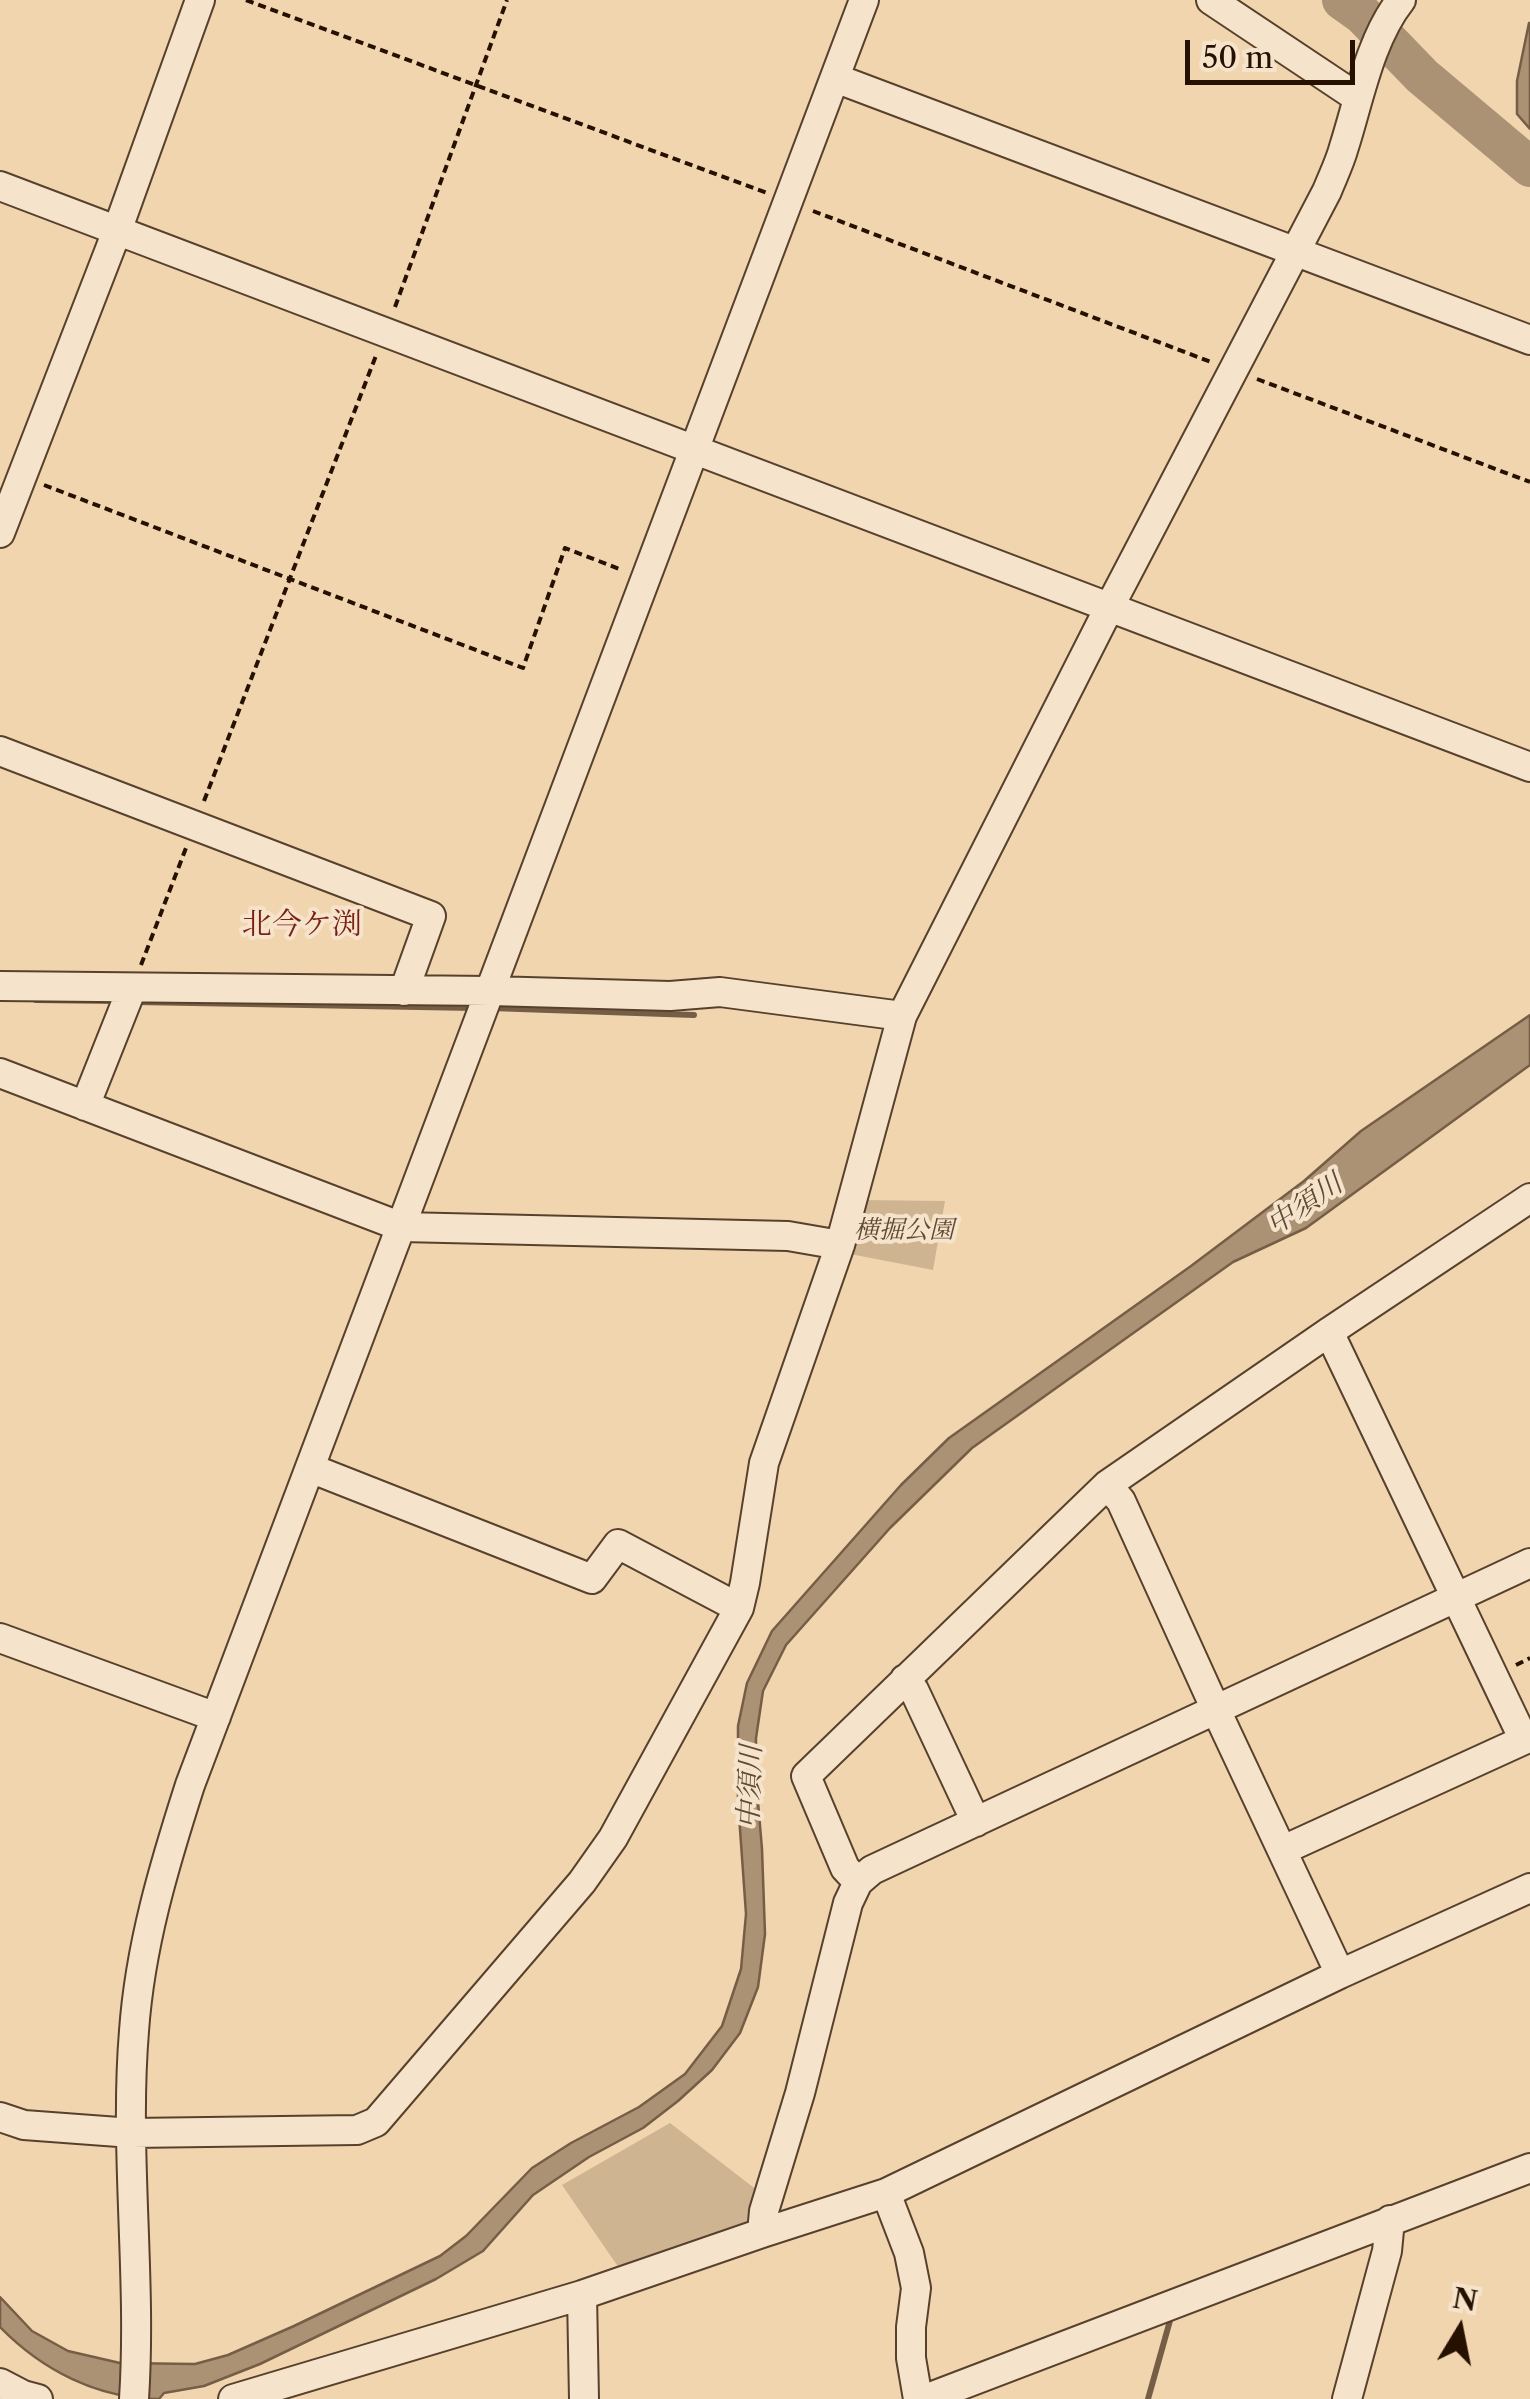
<!DOCTYPE html>
<html>
<head>
<meta charset="utf-8">
<style>
	body { margin:0 }
	#map { position:relative; width:1530px; height:2399px; overflow:hidden; background:#f0d5af; font-family:"Libre Caslon Text",serif }
	canvas { display:block }
	.north { position:absolute; left:1410px; top:2279px; width:100px; height:100px; -webkit-text-stroke:8px #f5e4cb; paint-order:stroke; rotate:10deg; font-size:28px; font-weight:700; line-height:40px; text-align:center; color:#261000 }
	.north::after { content:''; display:block; margin:auto; width:35px; height:45px; background:#261000; clip-path:polygon(50% 0,100% 100%,50% 72%,0 100%) }
	.scale { position:absolute; left:1185px; top:40px; width:170px; height:45px; box-sizing:border-box; border:5px solid #261000; border-top:0; padding-left:12px; font-size:30px; line-height:35px; white-space:nowrap; color:#261000; -webkit-text-stroke:8px #f5e4cb; paint-order:stroke }
</style>
</head>
<body>
<div id="map">
<canvas width="1530" height="2399"></canvas>
<div class="north">N</div>
<div class="scale">50 m</div>
</div>
<script>
const ctx = document.querySelector('canvas').getContext('2d');
ctx.lineJoin = 'round';
function fillPath(path, color) { ctx.fillStyle = color; ctx.fill(path, 'evenodd'); }
function stroke(path, color, width, dash) { ctx.strokeStyle = color; ctx.lineWidth = width; ctx.lineCap = dash ? 'butt' : 'round'; ctx.setLineDash(dash || []); ctx.stroke(path); }
function write(font, color, halo, rows, align = 'center') {
  ctx.font = font + ' "Libre Caslon Text","Noto Serif JP",serif'; ctx.lineWidth = 8; ctx.setLineDash([]); ctx.textBaseline = 'middle'; ctx.strokeStyle = halo; ctx.fillStyle = color; for (const [text, x, y, turn = 0] of rows) {
    ctx.save(); ctx.translate(x, y); ctx.rotate((+turn || 0) * Math.PI / 180); ctx.textAlign = isNaN(turn) ? turn : align; if (halo) ctx.strokeText(text, 0, 0); ctx.fillText(text, 0, 0); ctx.restore();
  }
}
const green = new Path2D(`
	M858 1200 945 1201 933 1270 845 1253Z
	M670 2123 762 2194 756 2220 621 2271 562 2185Z`);
const water = new Path2D(`
	M1529 23H1530V129L1517 114V81Z
	M1530 1015V1065L1306 1228 1233 1262 972 1448 890 1528 786 1645 763 1691 756 1738V1778L762 1849 765 1934 758 1987 740 2033 712 2070 678 2101 643 2128 589 2157 533 2195 483 2251 436 2279 260 2364 204 2386 164 2393 159 2399C98 2399 42 2370 0 2327V2297L32 2331 68 2351 120 2363 195 2364 228 2355 294 2326 440 2256 466 2236 532 2168 571 2143 639 2107 685 2074 722 2026 741 1969 746 1914 738 1801V1726L747 1683 772 1631 901 1485 949 1438 1191 1266 1304 1181 1361 1131Z`);
const stream = new Path2D(`
	M36 1000 119 1001
	M136 1002 474 1008
	M491 1008 694 1015
	M1148 2399 1171 2317`);
const river = new Path2D(`
	M1342 0 1363 15 1422 76 1530 167`);
const path = new Path2D(`
	M246 0 767 193
	M813 211 1211 362
	M395 307 507 0
	M1257 379 1530 482
	M44 485 523 668 565 548 622 570
	M204 801 377 353
	M141 965 186 848
	M1516 1665 1530 1658`);
const minor = new Path2D(`
	M1211 0 1358 98
	M835 78 1530 340
	M0 186 1530 767
	M0 533 117 231 200 0
	M0 751 431 916 404 991
	M0 986 491 991 670 996 720 992 902 1016
	M0 1073 402 1227 788 1236 840 1245
	M85 1106 132 988
	M310 1468 592 1579 618 1544 739 1608
	M1107 1485 1121 1501 1216 1710 1340 1974
	M0 1638 216 1717
	M905 1679 914 1690 976 1822
	M1283 1850 1524 1740 1329 1332
	M858 1882 845 1868 806 1776 1107 1485 1329 1332 1530 1198
	M0 2117 24 2125 132 2133 357 2130 376 2122 582 1882 613 1838 739 1608 745 1583 764 1463 840 1245 902 1016 1110 606 1327 191C1333 176 1340 162 1344 147 1359 100 1370 39 1401 0
	M886 2193 909 2253 916 2288 911 2327V2358L918 2399
	M762 2233 764 2211 800 2093 848 1903 858 1882 872 1870 1530 1563
	M582 2295 584 2399
	M0 2383 23 2395 38 2399
	M134 2399C142 2277 124 2153 134 2031 140 1946 164 1866 190 1785L864 0
	M233 2399 582 2295 762 2233 886 2193 1340 1974 1530 1888
	M925 2399 1530 2168
	M1347 2399 1387 2251 1390 2220`);
const parkNames = [
	["横掘公園",904,1231]
];
const waterNames = [
	["中須川",1305,1205,-34],
	["中須川",751,1787,-88]
];
const quarterNames = [
	["北今ケ渕",302,925]
];
fillPath(green, '#ceb491');
fillPath(water, '#ab9274');
stroke(water, '#765e46', 2.5);
stroke(stream, '#765e46', 6);
stroke(river, '#ab9274', 40);
stroke(minor, '#58412c', 32);
stroke(path, '#261000', 4, [8, 5]);
stroke(minor, '#f5e4cb', 28);
write('italic 25px', '#614933', '#f5e4cb', parkNames);
write('italic 28px', '#624a34', '#f5e4cb', waterNames);
write('30px', '#7a1f14', '#f5e4cb', quarterNames);
</script>
</body>
</html>
